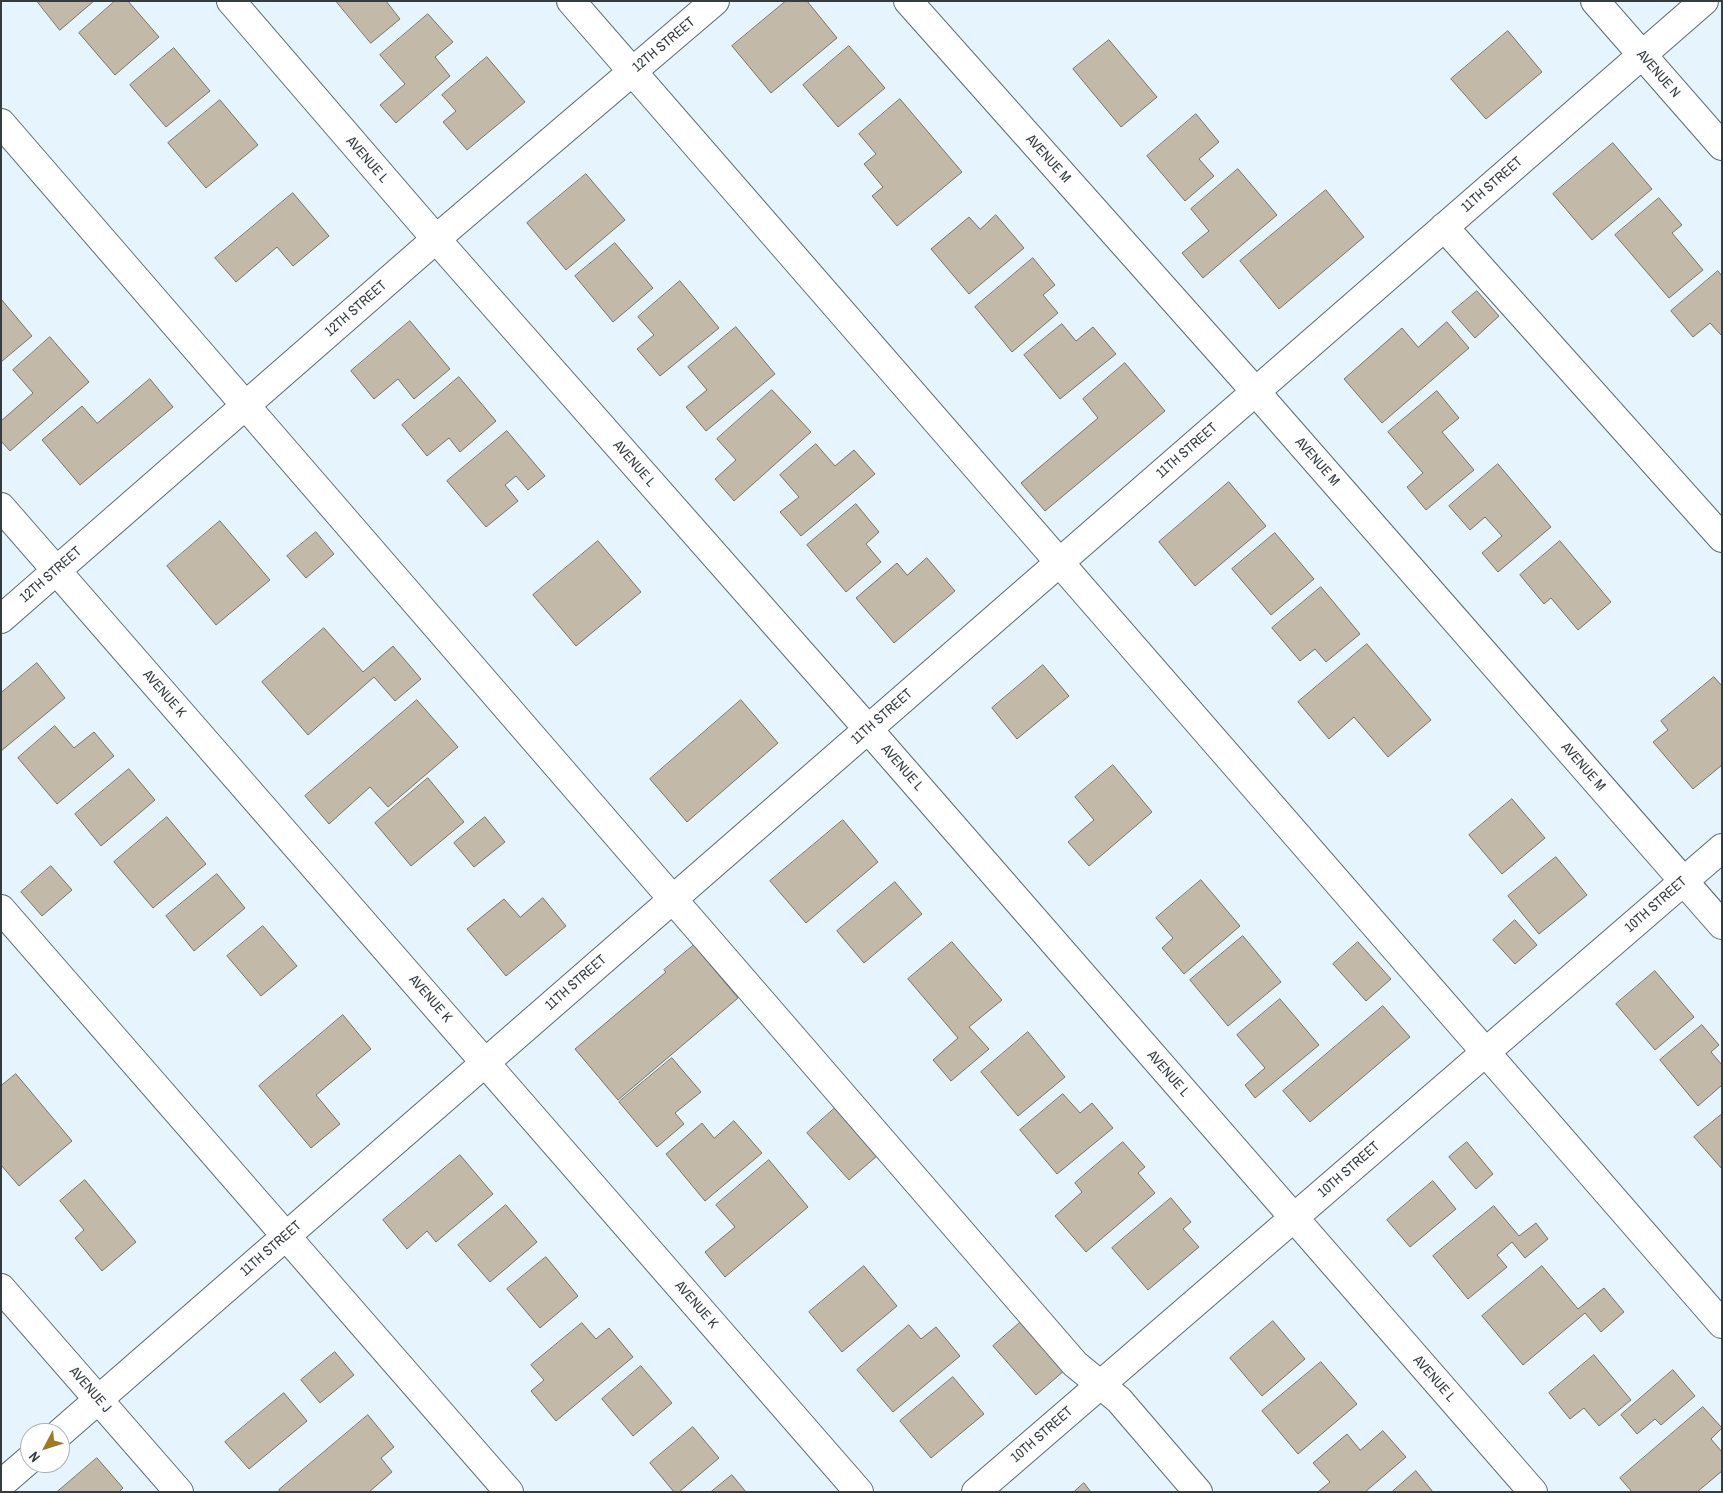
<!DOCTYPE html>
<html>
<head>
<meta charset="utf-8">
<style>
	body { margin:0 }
	#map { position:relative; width:1723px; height:1493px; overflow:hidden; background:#e6f5fd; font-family:"Archivo Narrow",sans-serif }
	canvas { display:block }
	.frame { position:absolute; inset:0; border:2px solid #343c3f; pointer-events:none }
	.north { position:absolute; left:20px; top:1423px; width:50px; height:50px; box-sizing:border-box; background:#fff; border:1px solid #aeb1b2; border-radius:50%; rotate:230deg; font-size:14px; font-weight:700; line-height:20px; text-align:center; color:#343c3f }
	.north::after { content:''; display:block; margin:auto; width:18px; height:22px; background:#9f7926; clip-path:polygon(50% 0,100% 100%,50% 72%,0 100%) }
</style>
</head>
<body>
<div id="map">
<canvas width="1723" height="1493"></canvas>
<div class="frame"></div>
<div class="north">N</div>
</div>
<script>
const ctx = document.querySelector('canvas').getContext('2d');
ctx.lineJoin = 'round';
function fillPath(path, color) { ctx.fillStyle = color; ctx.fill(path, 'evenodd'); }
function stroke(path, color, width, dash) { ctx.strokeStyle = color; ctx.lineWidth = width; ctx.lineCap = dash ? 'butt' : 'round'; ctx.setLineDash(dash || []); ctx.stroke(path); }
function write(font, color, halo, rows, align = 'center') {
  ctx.font = font + ' "Archivo Narrow",sans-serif'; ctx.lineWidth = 4; ctx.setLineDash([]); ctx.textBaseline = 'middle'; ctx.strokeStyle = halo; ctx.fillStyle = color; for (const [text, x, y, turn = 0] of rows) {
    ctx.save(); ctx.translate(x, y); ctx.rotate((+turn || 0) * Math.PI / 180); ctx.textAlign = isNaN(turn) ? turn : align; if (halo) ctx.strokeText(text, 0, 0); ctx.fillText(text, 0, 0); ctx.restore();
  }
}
const building = new Path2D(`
	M37 1H94L60 30Z
	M115 1H128L159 37 115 75 79 33Z
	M336 1H386L400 19 371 43Z
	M786 1H807L837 38 771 93 732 46Z
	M428 14 453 42 435 57 450 76 396 123 380 105 405 84 380 55Z
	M1508 31 1542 72 1486 119 1451 79Z
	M1109 40 1157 97 1121 127 1073 69Z
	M849 46 885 88 838 127 803 85Z
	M174 48 210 91 166 127 130 85Z
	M487 57 525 102 467 150 443 122 456 111 442 95Z
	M900 99 962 172 897 226 872 196 883 187 864 164 876 154 859 134Z
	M220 100 258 145 206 188 168 143Z
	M1196 114 1219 142 1199 159 1214 176 1185 201 1147 156Z
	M1613 143 1652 189 1592 240 1553 194Z
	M1238 169 1277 215 1203 278 1182 253 1209 231 1191 209Z
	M586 174 625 220 566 270 527 223Z
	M1326 190 1364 237 1279 309 1240 261Z
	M293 193 329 236 293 266 277 247 236 282 215 258Z
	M1659 198 1682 225 1672 233 1703 270 1669 298 1615 235Z
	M996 215 1024 248 969 294 931 249 969 217 980 229Z
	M615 243 653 288 613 322 575 276Z
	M1033 258 1055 285 1043 295 1058 313 1012 352 975 307Z
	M1718 271 1722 276V336L1710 323 1693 337 1671 311Z
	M680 281 719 328 660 376 637 349 654 335 638 317Z
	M1477 291 1499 316 1475 338 1452 312Z
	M1 299 32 336 1 362Z
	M410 321 450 369 414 399 398 379 374 399 351 371Z
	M1447 322 1469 348 1382 423 1344 379 1402 328 1418 347Z
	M1062 324 1076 341 1093 327 1116 354 1060 399 1024 355Z
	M736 327 775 374 706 431 686 407 707 390 688 367Z
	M50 337 89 382 10 451 1 441V421L33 393 13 370Z
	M1125 363 1165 411 1045 511 1021 483 1098 418 1083 399Z
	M459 377 496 421 460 452 449 438 427 456 402 425Z
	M150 379 173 407 80 485 42 440 82 406 97 423Z
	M772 390 811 432 734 501 715 479 736 460 717 439Z
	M1437 391 1459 418 1442 432 1474 470 1426 510 1407 487 1423 473 1388 432Z
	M507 431 545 476 528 490 516 476 505 485 518 501 486 527 447 481Z
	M816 444 835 466 854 450 875 474 801 536 780 512 799 497 780 475Z
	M1498 464 1551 527 1498 572 1482 553 1502 536 1485 517 1470 530 1449 506Z
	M1229 482 1266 526 1195 586 1159 542Z
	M856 504 879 532 866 544 881 562 846 592 807 545Z
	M220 521 270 580 216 625 167 566Z
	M316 532 334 554 306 578 287 556Z
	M1275 533 1314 579 1271 615 1232 569Z
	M598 541 641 592 576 646 533 595Z
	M1560 541 1611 602 1578 630 1551 598 1544 604 1520 575Z
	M927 558 955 591 894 643 856 598 897 563 907 575Z
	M1321 587 1360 634 1326 662 1315 649 1300 661 1272 628Z
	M324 628 363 672 393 646 421 679 395 701 374 677 308 735 262 682Z
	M1367 644 1431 720 1388 757 1354 717 1329 739 1298 702Z
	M37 663 65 698 1 751V693Z
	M1043 665 1069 696 1017 739 992 708Z
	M1714 677 1722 686V765L1693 789 1653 742 1668 730 1661 721Z
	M417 700 458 747 388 807 370 787 329 824 305 796Z
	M741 700 778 743 687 822 650 779Z
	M55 726 74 748 94 732 114 756 57 804 18 758Z
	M1113 765 1152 812 1089 866 1068 842 1094 820 1075 797Z
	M129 769 155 800 101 846 75 814Z
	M428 778 464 822 411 866 375 823Z
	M1512 799 1545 838 1502 874 1469 835Z
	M167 817 206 864 153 908 114 862Z
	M485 817 505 842 474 867 454 843Z
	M843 820 878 862 806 923 770 881Z
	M1556 857 1587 895 1539 934 1508 896Z
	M51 866 72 890 42 916 21 892Z
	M217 874 245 908 194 951 166 916Z
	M1201 880 1240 926 1184 974 1162 948 1173 938 1156 918Z
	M895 882 922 914 864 963 837 931Z
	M543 898 566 926 506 976 467 929 504 899 520 917Z
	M1515 920 1537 945 1515 964 1493 940Z
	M263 926 297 966 261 996 227 956Z
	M1243 936 1281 982 1228 1026 1190 980Z
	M952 942 1002 1000 969 1027 989 1049 951 1081 933 1060 958 1038 908 979Z
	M1358 942 1391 979 1366 1001 1333 964Z
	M694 945 738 998 618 1100 575 1049 666 972 664 970Z
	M1655 971 1694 1017 1655 1050 1616 1004Z
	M1280 999 1319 1045 1255 1098 1245 1085 1265 1068 1237 1035Z
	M1383 1006 1410 1037 1310 1122 1283 1091Z
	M343 1015 371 1049 316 1095 340 1124 311 1148 259 1086Z
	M1702 1025 1719 1045 1711 1052 1722 1065V1085L1698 1106 1660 1060Z
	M1028 1032 1065 1077 1018 1116 981 1072Z
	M672 1058 701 1092 675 1113 684 1124 657 1147 619 1102Z
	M16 1074 72 1141 19 1186 1 1165V1086Z
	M1063 1094 1080 1113 1092 1103 1113 1128 1057 1174 1020 1130Z
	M835 1108 877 1156 849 1180 807 1133Z
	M1722 1114V1169L1694 1137Z
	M734 1121 762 1153 705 1201 666 1154 702 1123 714 1138Z
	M1123 1142 1145 1167 1138 1173 1155 1193 1086 1252 1055 1216 1082 1192 1075 1183Z
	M1467 1142 1493 1174 1476 1189 1449 1157Z
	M460 1155 493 1194 436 1242 427 1231 407 1249 383 1220Z
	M769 1160 808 1207 725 1277 705 1252 735 1227 716 1205Z
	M85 1180 136 1242 102 1271 75 1238 84 1230 60 1201Z
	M1433 1181 1456 1209 1410 1247 1387 1220Z
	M1171 1198 1191 1222 1183 1229 1199 1247 1148 1290 1112 1248Z
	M506 1205 537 1242 490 1282 458 1245Z
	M1494 1206 1519 1236 1536 1223 1548 1239 1525 1258 1512 1242 1497 1255 1507 1267 1468 1299 1433 1256Z
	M546 1257 578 1296 540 1328 507 1289Z
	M864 1266 897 1306 842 1352 809 1312Z
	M1542 1266 1578 1309 1604 1288 1624 1312 1601 1332 1585 1313 1523 1365 1482 1316Z
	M1022 1321 1065 1370 1036 1395 993 1346Z
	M1273 1321 1305 1359 1262 1396 1230 1358Z
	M582 1323 596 1339 609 1328 633 1357 556 1421 531 1391 544 1380 531 1365Z
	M909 1325 921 1339 936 1327 960 1356 893 1412 857 1370Z
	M335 1352 354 1375 320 1403 301 1380Z
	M1594 1355 1631 1400 1599 1426 1584 1408 1570 1419 1549 1393Z
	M1321 1362 1357 1404 1298 1454 1262 1411Z
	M641 1366 672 1403 633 1436 602 1399Z
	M1673 1370 1695 1396 1661 1425 1655 1419 1637 1434 1621 1415Z
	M953 1377 984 1414 931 1458 900 1421Z
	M284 1393 307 1421 249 1469 225 1442Z
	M1703 1407 1722 1428 1711 1439 1722 1452V1471L1697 1492H1632L1620 1478Z
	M368 1415 394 1447 381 1458 392 1472 369 1492H280L279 1490Z
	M693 1427 719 1458 679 1492H674L650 1463Z
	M1383 1431 1406 1457 1365 1492H1318L1330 1482 1313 1463 1347 1434 1360 1450Z
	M97 1458 123 1488 119 1492H57Z
	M1416 1471 1433 1492H1392Z
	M732 1475 746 1492H711Z
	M1084 1483 1091 1492H1074Z`);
const minor = new Path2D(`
	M231 1 436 239 868 729 1533 1492
	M571 1 1722 1324
	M908 1 1255 391 1722 925
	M1595 1 1722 146
	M1 123 1075 1364 1119 1400 1198 1492
	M1444 227 1722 538
	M1 507 859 1492
	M1 619 436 239 715 1
	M1 909 509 1492
	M1 1288 179 1492
	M60 1433 1704 1
	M1 1484 30 1459
	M976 1492 1722 848`);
const streetNames = [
	["12TH STREET",664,45,-40],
	["AVENUE N",1658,74,49],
	["AVENUE M",1048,159,48],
	["AVENUE L",367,160,49],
	["11TH STREET",1492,185,-41],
	["12TH STREET",356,309,-41],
	["11TH STREET",1187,451,-41],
	["AVENUE M",1317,462,49],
	["AVENUE L",634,464,49],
	["12TH STREET",51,575,-41],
	["AVENUE K",164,694,49],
	["11TH STREET",882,717,-41],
	["AVENUE M",1583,767,49],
	["AVENUE L",902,768,49],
	["10TH STREET",1656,905,-41],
	["11TH STREET",576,983,-41],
	["AVENUE K",430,999,49],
	["AVENUE L",1168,1074,49],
	["10TH STREET",1349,1170,-41],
	["11TH STREET",271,1249,-41],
	["AVENUE K",696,1305,49],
	["AVENUE L",1434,1379,49],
	["AVENUE J",90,1390,49],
	["10TH STREET",1042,1435,-41]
];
fillPath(building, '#c2b9a9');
stroke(building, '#7a7263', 1);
stroke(minor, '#596a73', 30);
stroke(minor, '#fff', 28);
write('14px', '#343c3f', '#fff', streetNames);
</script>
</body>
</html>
